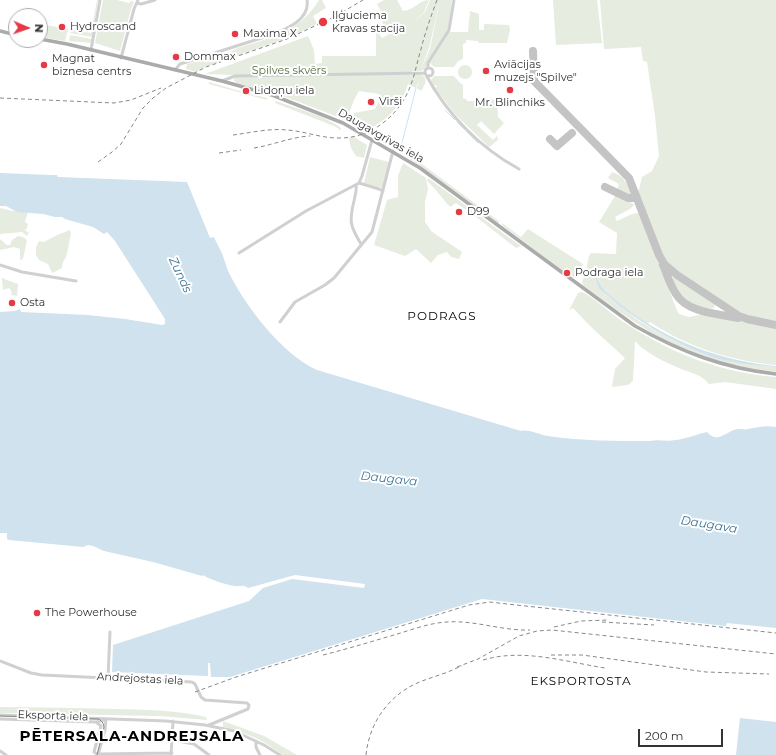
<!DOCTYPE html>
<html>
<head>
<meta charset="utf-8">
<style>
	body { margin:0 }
	#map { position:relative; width:776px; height:755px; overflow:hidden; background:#fff; font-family:Montserrat,sans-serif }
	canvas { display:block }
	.north { position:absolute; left:8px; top:8px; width:40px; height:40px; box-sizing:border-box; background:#fff; border:1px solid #adadad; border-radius:50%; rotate:92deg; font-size:11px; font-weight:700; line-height:16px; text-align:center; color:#333 }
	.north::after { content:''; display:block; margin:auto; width:14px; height:18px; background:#e63946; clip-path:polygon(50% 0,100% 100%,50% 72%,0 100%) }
	.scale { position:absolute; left:638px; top:729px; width:85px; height:18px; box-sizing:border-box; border:2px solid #333; border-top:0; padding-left:5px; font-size:12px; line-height:14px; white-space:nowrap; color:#333; -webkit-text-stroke:3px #fff; paint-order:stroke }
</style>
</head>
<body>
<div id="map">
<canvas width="776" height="755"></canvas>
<div class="north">N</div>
<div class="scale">200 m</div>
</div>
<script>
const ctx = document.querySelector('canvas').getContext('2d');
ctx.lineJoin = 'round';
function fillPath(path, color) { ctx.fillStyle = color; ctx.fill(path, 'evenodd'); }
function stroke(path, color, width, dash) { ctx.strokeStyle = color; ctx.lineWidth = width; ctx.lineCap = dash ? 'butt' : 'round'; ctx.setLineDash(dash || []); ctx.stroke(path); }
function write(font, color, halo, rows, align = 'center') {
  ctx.font = font + ' Montserrat,sans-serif'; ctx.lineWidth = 4; ctx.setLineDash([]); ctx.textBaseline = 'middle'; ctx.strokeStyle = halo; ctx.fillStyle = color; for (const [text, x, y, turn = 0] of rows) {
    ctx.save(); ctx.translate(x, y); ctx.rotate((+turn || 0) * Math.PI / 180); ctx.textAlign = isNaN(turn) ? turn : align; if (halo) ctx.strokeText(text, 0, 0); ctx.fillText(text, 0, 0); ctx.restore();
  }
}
const green = new Path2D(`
	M97 0H98L92 37 70 33 71 30 91 33Z
	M103 0H117L129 3 131 1 134 2 131 9 120 51 95 43Z
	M319 0H322L326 8 313 16 317 24 287 38 205 67 196 72 186 69 187 64 232 51 235 49C269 38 300 32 319 0Z
	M384 0H397L403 11C415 10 419 0 429 0L424 12 409 27 425 12 430 0H440L429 48 421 69 430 49 440 0H452L449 25 448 29 425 69 421 71H412L411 75C425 72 430 79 421 91L417 88 419 80 416 88 408 84C401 107 385 123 363 131L353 122 352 118 355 113 375 109 381 97 379 94 359 91 354 100 348 116 346 118H341L267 90V89L264 88V90L236 83 234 80 235 75 205 74 308 36 314 50 315 64 322 63V56H376V29L382 38 390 34H387L382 21 385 19 377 4Z
	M553 0H597L602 43 556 45Z
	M600 0H776V322L750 317 732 308 684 276 669 265 663 257 637 191 639 190 642 177 652 171 659 156 655 116 647 62 643 61 641 47 604 49Z
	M470 11 479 14V30H484V24L509 25 510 30 507 43H479L478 41 466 40V43L463 44V59L458 61 454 67H434L430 63 449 32H468Z
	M40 24 68 29 65 41 40 37Z
	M70 35 92 39 91 43 69 41Z
	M458 72a7 7 0 1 1 14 0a7 7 0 1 1-14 0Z
	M434 76H454L460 83 463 85V98L466 99 467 101H478L480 99H487L488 100 497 99 498 117 504 123 494 134 481 121 477 125 493 140 497 136 498 140 489 147 455 114 435 88 437 86V85L434 86 431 80Z
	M209 82 246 93 267 98V100L209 84Z
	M276 101C295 108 326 116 341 128L340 131 339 129 334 126 275 103Z
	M354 137 367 145 364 158 356 156 351 148 349 138Z
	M407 153 500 222 498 223 407 157Z
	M370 157 389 162 382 188 364 183Z
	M403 163 426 178 428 189 425 202V222L431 231 462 252 459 259 451 257 447 252 438 255 431 263 416 249 405 256 374 245 387 200 398 197V176Z
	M612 172C624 176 627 183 632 194L626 195 617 190 619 184 608 178Z
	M428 178 472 210V214L456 203 450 207C442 198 436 189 427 181Z
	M615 196 632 203 634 205 630 209 615 217 617 221 632 214 638 213 640 215 676 308 679 314 689 317 704 314 776 328V365C732 361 687 347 650 322L648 324C630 312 604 297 596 277L594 276C598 291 612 300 624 309 631 314 638 321 646 325 685 349 730 363 776 367V372C753 369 729 365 707 358 661 344 621 313 583 285L582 282 586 271 589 256 591 253 616 254 617 233 599 222Z
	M0 208 13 211 28 212 25 222 28 224 27 228 25 231 29 232 27 236 22 232 0 234Z
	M476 214 478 215 521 246 516 248 475 216Z
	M502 223 521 237 528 229 583 264 578 278H575L566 271 564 272 502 225Z
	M70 230 71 234C69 240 69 247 67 253 66 260 62 260 62 268L52 273 48 264 39 260 36 255V247L39 241 44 242 57 235Z
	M18 236 23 237 27 240 23 259 20 260V249L14 247 0 250V239L7 245H10L12 240Z
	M674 277H676L713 302 715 304 714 308C710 309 706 308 701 307 686 304 676 295 672 280Z
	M2 278H4V279L18 284 17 296 11 295 12 294 11 291 9 288 3 290Z
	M582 292C597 299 608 312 622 321 670 353 718 372 776 377V389L725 382 709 384C702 375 692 373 681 369 667 363 645 353 635 341L633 381 628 385 612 387 615 369 625 358 591 327 573 308 569 310 578 293Z
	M0 707C39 707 78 708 117 709 147 710 177 710 206 717L207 720 160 716 0 713Z
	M223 721 264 736 297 755H283L267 744 256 738 232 729 223 727Z`);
const water = new Path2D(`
	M0 173 51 175H57L58 177 187 182 210 238 214 237C217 244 222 252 224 259 226 264 227 269 229 273 246 307 282 354 317 370L521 431C530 429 539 435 548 436 582 441 616 441 650 441 659 439 666 442 676 440 686 439 697 434 707 432 718 445 727 430 738 429 742 429 745 430 748 429 758 427 766 425 776 427V628L727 623 726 626 482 599 230 677H211L210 663H208V676H207L112 672 113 645 249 601 263 588 292 579 364 588 365 584 295 575 248 588C243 584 240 587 235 586 227 585 208 579 203 575L202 576 153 562 104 551 93 546 88 545 83 547 9 540 7 539V533H0V312L15 311 20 309 21 312 88 315 125 319 162 325 165 324V319L115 241 107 232 104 234 93 227 65 219 62 217H55L43 214 17 212 6 206H0Z
	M594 276H596C602 292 612 297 624 307 668 341 721 361 776 366V367C754 365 730 363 710 356 669 341 635 320 603 292L599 288Z
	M740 718 776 722V755H736Z`);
const stream = new Path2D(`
	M445 110 455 120
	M457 122 464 129
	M467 132 478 143
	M401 147 416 88`);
const taxiway = new Path2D(`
	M533 51 534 81 629 178 659 255 664 264 677 275 739 316 747 319 776 325
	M550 139 557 146 572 133
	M605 187 628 198H637
	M663 265C667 274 670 285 676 294 687 313 719 314 738 318`);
const minor = new Path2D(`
	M137 3 141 4 155 0
	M91 50 100 0
	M121 58 134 9 138 0
	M428 68V63L449 30 454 0
	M425 72a4 4 0 1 1 8 0a4 4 0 1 1-8 0Z
	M175 70 180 64 274 34C288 28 310 19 307 0
	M426 75C447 114 480 148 519 169
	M222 81 235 76 425 73
	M359 183 379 189 383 191
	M356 185C357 191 355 195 354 201 349 221 350 226 361 244
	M239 253 306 211 359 183 362 176 372 140
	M0 265 22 272 76 281
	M280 322 295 302 325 285 334 278 372 232 393 151
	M0 661 31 673 42 675 192 682 195 684 201 697 205 700 247 703 249 705 248 709 209 725
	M108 678 110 632
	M0 715 166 721 205 725 234 731 264 745 280 755
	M0 719 96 722 104 720
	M96 722 101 726 94 752 97 754 172 753
	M172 740 194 744 209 755
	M256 741V747L260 755
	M0 751 6 755
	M98 755 105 730 106 719
	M171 755 173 721`);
const major = new Path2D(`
	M0 31 16 35
	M40 39 67 44 222 81 272 95 343 123 420 168 635 326C681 352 723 368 776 374`);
const tram = new Path2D(`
	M0 716 99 719 103 723 104 727 97 755`);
const rail = new Path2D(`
	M0 98 114 103 131 100 161 88
	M233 135C250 133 269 128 287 130 304 131 320 138 338 138 370 139 399 116 410 87 415 75 417 62 421 49 425 33 431 16 437 0
	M254 148C273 145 291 137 310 136
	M219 153 241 150
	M98 162 112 152 121 144 143 108 153 98 166 88 206 67 287 39 334 17 363 0
	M602 622 654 625
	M554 627 581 621 608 620
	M323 655C347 649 370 642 394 635 411 630 429 623 447 622 475 620 502 631 530 630
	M551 655H582L706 672 769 674
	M483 660C523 648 566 662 605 668
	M457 667 478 659 519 636 537 631 552 630 776 654
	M195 692 236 677 469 605 490 602 507 604 776 633
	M366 755C369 725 386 699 413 685 423 680 434 677 445 673 451 671 456 668 462 666`);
const markers = [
	[323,22,5,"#e63946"],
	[62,27,4,"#e63946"],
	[235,34,4,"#e63946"],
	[176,57,4,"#e63946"],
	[44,65,4,"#e63946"],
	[486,71,4,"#e63946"],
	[510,90,4,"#e63946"],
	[246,91,4,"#e63946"],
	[371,102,4,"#e63946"],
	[459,212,4,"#e63946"],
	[567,273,4,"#e63946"],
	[12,303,4,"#e63946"],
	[37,613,4,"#e63946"]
];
const poiNames = [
	["Iļģuciema",332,16],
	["Kravas stacija",332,29],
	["Hydroscand",70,27],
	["Maxima X",243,34],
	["Dommax",184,57],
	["Magnat",52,59],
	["biznesa centrs",52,72],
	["Aviācijas",494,65],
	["muzejs \"Spilve\"",494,78],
	["Lidoņu iela",254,91],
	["Virši",379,102],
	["Mr. Blinchiks",510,103,"center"],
	["D99",467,212],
	["Podraga iela",575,273],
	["Osta",20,303],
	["The Powerhouse",45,613]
];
const parkNames = [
	["Spilves skvērs",289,71]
];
const streetNames = [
	["Daugavgrīvas iela",381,136,30],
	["Andrejostas iela",140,679,3],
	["Eksporta iela",53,716,2]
];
const waterNames = [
	["Zunds",180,275,65],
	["Daugava",389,479,6],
	["Daugava",709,525,9]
];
const neighbourhoodNames = [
	["PODRAGS",442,316],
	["EKSPORTOSTA",581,681]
];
const districtNames = [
	["PĒTERSALA-ANDREJSALA",132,737]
];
fillPath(green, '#e6ecdf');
fillPath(water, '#cfe2ee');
stroke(stream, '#cfe2ee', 1);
stroke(taxiway, '#c4c4c4', 8);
stroke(minor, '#d0d0d0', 3);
stroke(major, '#ababab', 3.5);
stroke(tram, '#888', 1);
stroke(rail, '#888', 1, [4, 3]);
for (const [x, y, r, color] of markers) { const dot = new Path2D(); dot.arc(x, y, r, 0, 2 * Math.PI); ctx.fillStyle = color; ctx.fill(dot); stroke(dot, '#fff', 1.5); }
write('11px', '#333', '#fff', poiNames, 'left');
write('11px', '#56703f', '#fff', parkNames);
write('11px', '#333', '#fff', streetNames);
write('italic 12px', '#3f7597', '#fff', waterNames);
ctx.letterSpacing = '1px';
write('12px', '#000', '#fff', neighbourhoodNames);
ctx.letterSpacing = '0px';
ctx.letterSpacing = '1px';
write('bold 15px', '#000', '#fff', districtNames);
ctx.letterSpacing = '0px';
</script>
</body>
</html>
